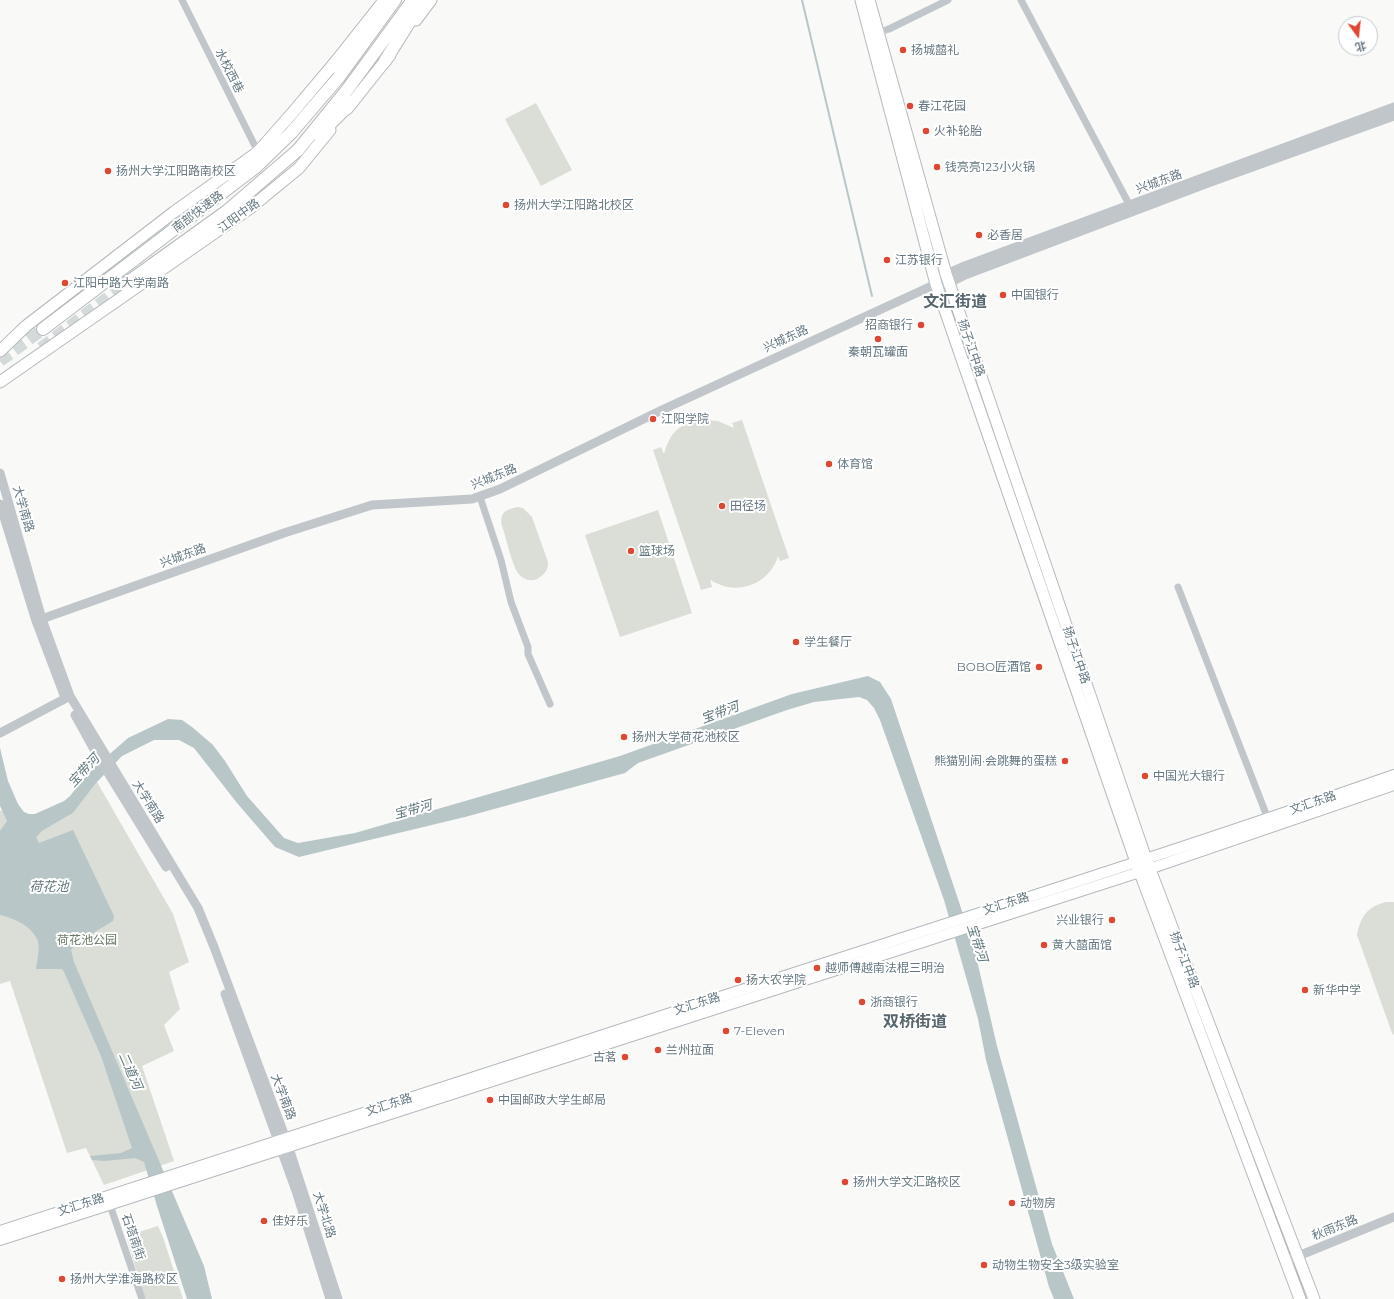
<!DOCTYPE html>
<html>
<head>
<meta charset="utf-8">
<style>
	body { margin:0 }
	#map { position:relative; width:1394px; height:1299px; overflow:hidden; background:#f9f9f7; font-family:Montserrat,"Noto Sans SC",sans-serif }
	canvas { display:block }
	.north { position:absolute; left:1338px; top:16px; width:40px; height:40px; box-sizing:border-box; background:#fff; border:1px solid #c1c9cd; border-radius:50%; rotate:165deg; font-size:11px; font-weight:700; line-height:16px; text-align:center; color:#657881 }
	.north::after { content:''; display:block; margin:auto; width:14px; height:18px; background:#de4732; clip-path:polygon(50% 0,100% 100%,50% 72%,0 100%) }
</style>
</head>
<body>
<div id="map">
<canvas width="1394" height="1299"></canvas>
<div class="north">北</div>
</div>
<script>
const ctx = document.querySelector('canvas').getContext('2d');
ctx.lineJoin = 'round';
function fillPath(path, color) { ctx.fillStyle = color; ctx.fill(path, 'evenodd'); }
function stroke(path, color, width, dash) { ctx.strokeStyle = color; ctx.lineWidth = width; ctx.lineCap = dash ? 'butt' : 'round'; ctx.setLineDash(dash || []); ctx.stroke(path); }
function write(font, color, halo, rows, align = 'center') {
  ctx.font = font + ' Montserrat,"Noto Sans SC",sans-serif'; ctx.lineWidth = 4; ctx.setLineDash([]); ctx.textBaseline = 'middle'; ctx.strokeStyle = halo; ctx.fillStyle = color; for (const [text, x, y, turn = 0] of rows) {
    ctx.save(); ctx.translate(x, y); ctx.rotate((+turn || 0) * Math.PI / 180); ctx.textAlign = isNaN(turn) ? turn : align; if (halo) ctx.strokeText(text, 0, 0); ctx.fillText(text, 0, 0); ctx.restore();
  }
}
const green = new Path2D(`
	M536 103 572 170 541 186 505 119Z
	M700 420 718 421 734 428 732 423 742 420 789 558 780 561 778 556C772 577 751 591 728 587 722 586 716 583 710 580L712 587 701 590 653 450 661 447 664 454C670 433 678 424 700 420Z
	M518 507 523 508 532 517 548 562C548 569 546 573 540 577 533 583 523 580 518 573 512 565 506 537 502 526 499 513 506 509 518 507Z
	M658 510 692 613 620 637 585 535Z
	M97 782 173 914 189 962 169 972 180 1009 164 1025 174 1051 142 1066 174 1161 104 1185 86 1148 67 1153 10 981 0 984V810L42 831 73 813Z
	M1386 902H1394V1035L1392 1033 1357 935C1361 916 1367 907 1386 902Z
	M158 1226 163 1237 183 1299H145L126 1236Z`);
const water = new Path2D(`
	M868 676 880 682 891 699 959 902 975 952 997 1046 1052 1244 1074 1299H1054L1049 1287 986 1060 978 1019 944 900 880 720 874 708 867 700 859 697 814 702 787 710 638 763 625 773 465 817 299 857 275 847 237 803 194 748 179 740H154L122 756 97 782 73 813 42 831 36 837 39 843 73 830 114 916 113 921 78 942 71 950 74 962 204 1266 212 1299H187L157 1206 144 1162 135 1158 105 1161 92 1160 90 1156 121 1153 132 1148 101 1056 64 972 62 969H36C37 963 40 947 38 941 31 925 15 919 0 915V831L7 821 0 806V748L8 781 18 804 24 812 29 814H35L64 801 70 796 88 773 128 738 168 719 182 720 192 727 213 745 225 761 247 796 270 822 284 838 298 843 355 833 620 756 792 694Z`);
const stream = new Path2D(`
	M802 0 872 296`);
const trunkTunnel = new Path2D(`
	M41 348 124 285
	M0 361 43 329`);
const minor = new Path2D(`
	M182 0 258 152
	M1021 0 1130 206
	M874 34 889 29 948 0
	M480 497 501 560 511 602 528 647V654L550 704
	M1178 587 1268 819
	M110 1205 142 1299`);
const tertiary = new Path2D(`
	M941 278 946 274 962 267 1394 107
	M0 473 42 619 70 696 198 908 214 947 286 1139 338 1299
	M0 504 36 621 64 695
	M36 621 284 533 372 505 472 499 500 489 664 409 936 284 949 283 965 275 1208 183 1394 116
	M75 715 100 760 166 867
	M0 733 70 696
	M225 994 296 1191 330 1299
	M1286 1261 1394 1217`);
const secondary = new Path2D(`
	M0 1231C243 1153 486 1073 729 994 951 922 1174 852 1394 775
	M0 1240 1149 869 1394 785`);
const primary = new Path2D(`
	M861 0 936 284 1136 862 1300 1299
	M869 0 946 274 1146 859 1314 1299
	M416 20 431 0
	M347 109 390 55
	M0 351 26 326 174 212 258 152 294 111 337 60
	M0 382 249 209 299 168 330 130`);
const trunk = new Path2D(`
	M385 61 423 0
	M332 67 385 0
	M319 135 352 102
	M234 177 258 152
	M124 285 227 211 298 150 347 90 413 0
	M43 329 256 167 291 133 339 77 395 0`);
const markers = [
	[903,50,4,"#de4732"],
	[910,106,4,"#de4732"],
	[926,131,4,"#de4732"],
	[937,167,4,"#de4732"],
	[108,171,4,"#de4732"],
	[506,205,4,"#de4732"],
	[979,235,4,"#de4732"],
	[887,260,4,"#de4732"],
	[65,283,4,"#de4732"],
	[1003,295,4,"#de4732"],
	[921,325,4,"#de4732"],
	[878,339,4,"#de4732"],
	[653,419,4,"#de4732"],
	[829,464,4,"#de4732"],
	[722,506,4,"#de4732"],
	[631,551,4,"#de4732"],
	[796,642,4,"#de4732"],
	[1039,667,4,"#de4732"],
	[624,737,4,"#de4732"],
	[1065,761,4,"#de4732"],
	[1145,776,4,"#de4732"],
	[1112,920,4,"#de4732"],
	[1044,945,4,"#de4732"],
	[817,968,4,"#de4732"],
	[738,980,4,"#de4732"],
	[1305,990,4,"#de4732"],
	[862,1002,4,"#de4732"],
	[726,1031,4,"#de4732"],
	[658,1050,4,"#de4732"],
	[625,1057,4,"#de4732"],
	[490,1100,4,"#de4732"],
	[845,1182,4,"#de4732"],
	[1012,1203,4,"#de4732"],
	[264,1221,4,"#de4732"],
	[984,1265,4,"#de4732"],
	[62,1279,4,"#de4732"]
];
const poiNames = [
	["扬城囍礼",911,50],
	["春江花园",918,106],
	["火补轮胎",934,131],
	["钱亮亮123小火锅",945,167],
	["扬州大学江阳路南校区",116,171],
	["扬州大学江阳路北校区",514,205],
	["必香居",987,235],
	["江苏银行",895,260],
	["江阳中路大学南路",73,283],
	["中国银行",1011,295],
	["招商银行",913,325,"right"],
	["秦朝瓦罐面",878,352,"center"],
	["江阳学院",661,419],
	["体育馆",837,464],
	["田径场",730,506],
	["篮球场",639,551],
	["学生餐厅",804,642],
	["BOBO匠酒馆",1031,667,"right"],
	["扬州大学荷花池校区",632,737],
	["熊猫别闹·会跳舞的蛋糕",1057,761,"right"],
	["中国光大银行",1153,776],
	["兴业银行",1104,920,"right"],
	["黄大囍面馆",1052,945],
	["越师傅越南法棍三明治",825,968],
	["扬大农学院",746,980],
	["新华中学",1313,990],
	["浙商银行",870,1002],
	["7-Eleven",734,1031],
	["兰州拉面",666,1050],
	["古茗",617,1057,"right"],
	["中国邮政大学生邮局",498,1100],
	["扬州大学文汇路校区",853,1182],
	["动物房",1020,1203],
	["佳好乐",272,1221],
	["动物生物安全3级实验室",992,1265],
	["扬州大学淮海路校区",70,1279]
];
const streetNames = [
	["水校西巷",229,71,63],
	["兴城东路",1159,182,-20],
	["南部快速路",198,212,-37],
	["江阳中路",239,216,-36],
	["兴城东路",786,339,-25],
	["扬子江中路",971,348,71],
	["兴城东路",494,477,-22],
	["大学南路",23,509,74],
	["兴城东路",183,556,-20],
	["扬子江中路",1076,655,71],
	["大学南路",148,802,58],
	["文汇东路",1313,803,-19],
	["文汇东路",1006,904,-18],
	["扬子江中路",1184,960,69],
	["文汇东路",697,1004,-18],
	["大学南路",283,1097,69],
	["文汇东路",389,1105,-18],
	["文汇东路",81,1205,-18],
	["大学北路",324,1215,72],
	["秋雨东路",1335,1228,-22],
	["石塔南街",133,1237,71]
];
const parkNames = [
	["荷花池公园",87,940]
];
const waterNames = [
	["宝带河",720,713,-20],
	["宝带河",84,771,-47],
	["宝带河",413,810,-15],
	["荷花池",49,887],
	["宝带河",977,943,72],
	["二道河",130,1071,66]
];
const districtNames = [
	["文汇街道",955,302],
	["双桥街道",915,1022]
];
fillPath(green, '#daded6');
fillPath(water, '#b8c6c8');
stroke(stream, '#b8c6c8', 2);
stroke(trunkTunnel, '#d4d9da', 12, [12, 6]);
stroke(secondary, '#b3babd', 12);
stroke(primary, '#b4babd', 13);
stroke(trunk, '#b4b9bc', 14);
stroke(minor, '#c0c6c9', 7);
stroke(tertiary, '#c0c6c9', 9);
stroke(secondary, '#fff', 10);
stroke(primary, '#fff', 11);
stroke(trunk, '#fff', 12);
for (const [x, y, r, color] of markers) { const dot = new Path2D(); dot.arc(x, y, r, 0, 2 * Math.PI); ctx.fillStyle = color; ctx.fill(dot); stroke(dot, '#fff', 1.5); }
write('12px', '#657881', '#fff', poiNames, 'left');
write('12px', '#657881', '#fff', streetNames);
write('12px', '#6a7a64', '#fff', parkNames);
write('italic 13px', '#60777b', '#fff', waterNames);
write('bold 16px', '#57666d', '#fff', districtNames);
</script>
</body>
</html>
